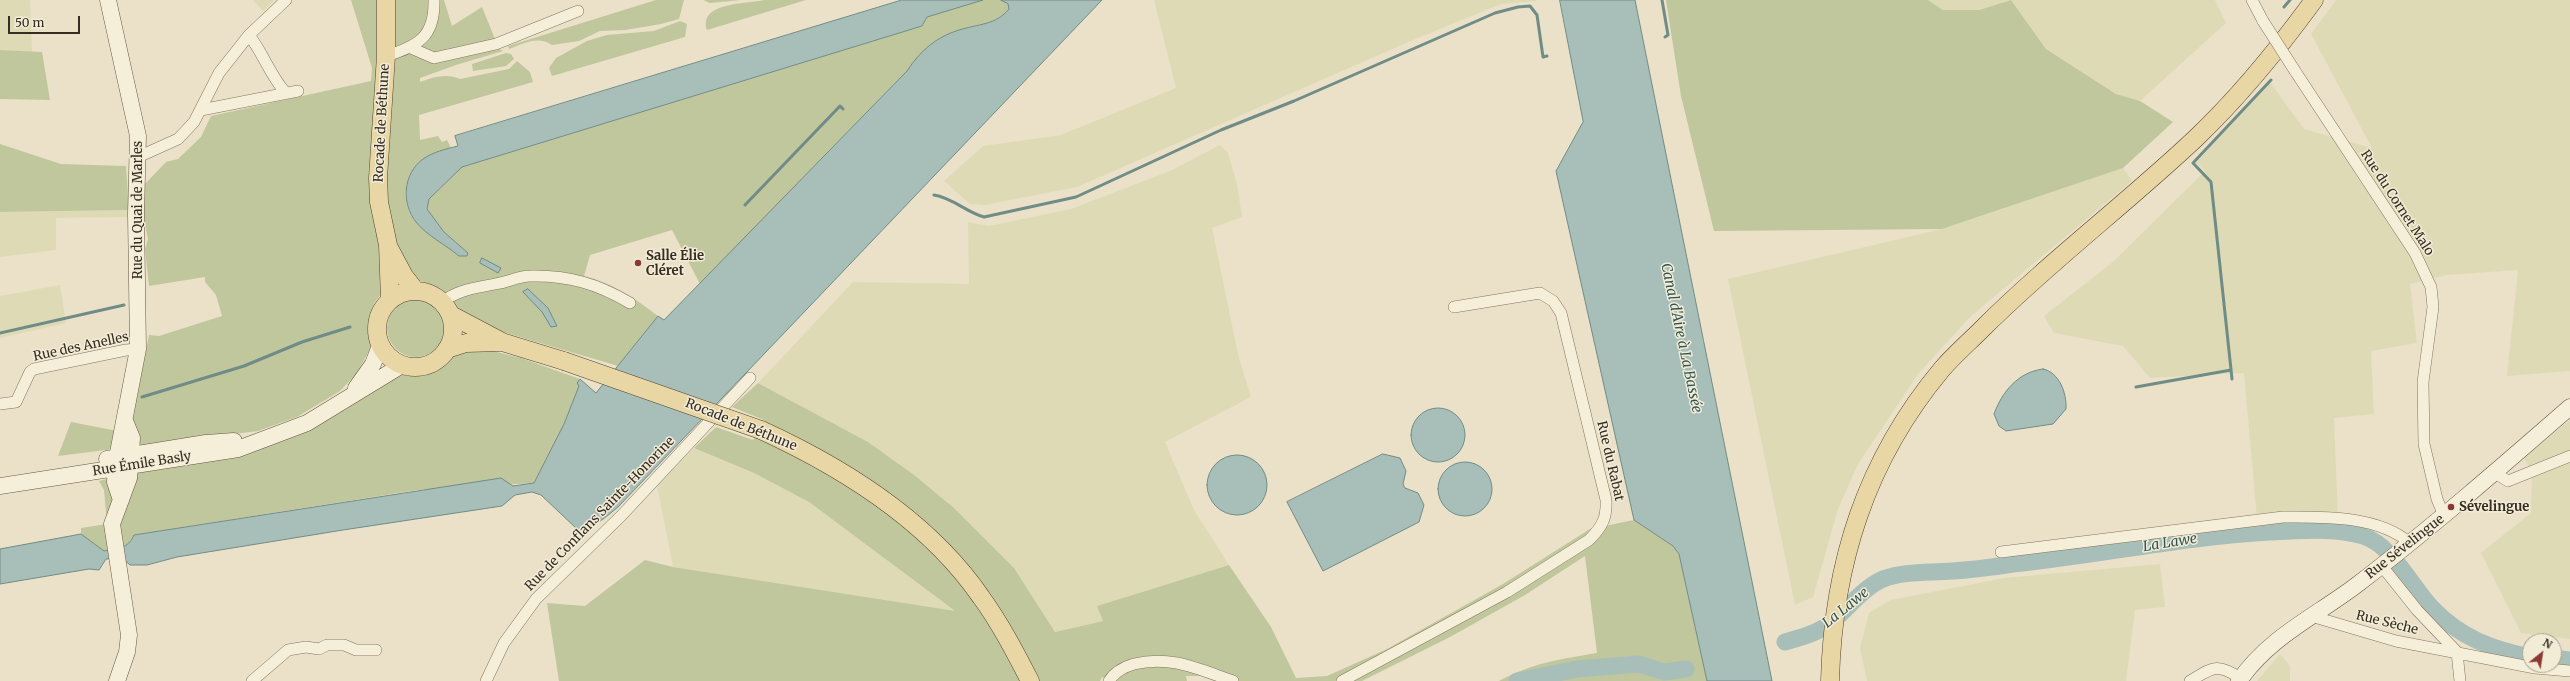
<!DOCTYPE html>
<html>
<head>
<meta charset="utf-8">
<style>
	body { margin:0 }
	#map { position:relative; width:2570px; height:681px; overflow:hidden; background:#eae1c8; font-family:Merriweather,serif }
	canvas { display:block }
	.north { position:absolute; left:2522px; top:633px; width:40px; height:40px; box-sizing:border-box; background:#f2ecd7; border:1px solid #a79f8e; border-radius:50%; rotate:30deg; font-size:11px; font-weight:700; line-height:16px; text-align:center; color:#362c21 }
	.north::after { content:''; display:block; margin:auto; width:14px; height:18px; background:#8c3935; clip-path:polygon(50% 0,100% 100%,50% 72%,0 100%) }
	.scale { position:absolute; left:8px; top:16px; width:72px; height:18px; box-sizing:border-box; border:2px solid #362c21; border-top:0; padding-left:5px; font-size:12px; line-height:14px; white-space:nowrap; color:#362c21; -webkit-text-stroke:3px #f2ecd7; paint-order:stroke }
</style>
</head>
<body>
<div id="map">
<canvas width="2570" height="681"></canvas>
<div class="north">N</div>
<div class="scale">50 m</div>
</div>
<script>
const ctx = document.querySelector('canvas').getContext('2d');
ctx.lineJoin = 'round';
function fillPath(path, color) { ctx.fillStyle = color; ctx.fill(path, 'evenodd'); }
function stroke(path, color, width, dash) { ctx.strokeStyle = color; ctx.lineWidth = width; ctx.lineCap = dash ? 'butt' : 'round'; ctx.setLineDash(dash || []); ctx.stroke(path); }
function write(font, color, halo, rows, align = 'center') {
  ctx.font = font + ' Merriweather,serif'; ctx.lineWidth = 3; ctx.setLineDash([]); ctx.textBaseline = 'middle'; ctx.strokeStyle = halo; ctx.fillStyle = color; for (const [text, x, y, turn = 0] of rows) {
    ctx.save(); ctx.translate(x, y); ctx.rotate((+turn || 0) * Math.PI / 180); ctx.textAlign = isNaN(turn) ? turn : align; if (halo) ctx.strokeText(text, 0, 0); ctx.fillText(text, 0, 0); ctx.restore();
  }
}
const farmland = new Path2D(`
	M0 0H30L32 52 0 50Z
	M253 0H274L263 11Z
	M1154 0H1536V1L1501 4 1413 40 1077 187 985 205 970 204 944 181 983 146 1061 135 1176 88Z
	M1928 0H2010L1979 10H1943Z
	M2011 0H2215L2226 23 2140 101 2116 94 2046 49Z
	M2336 0H2570V371L2507 376 2518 270 2447 275 2410 284 2417 343 2371 351 2374 414 2334 418 2338 519H2257L2244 373 2150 378 2123 346 2054 333 2044 316 2114 261 2205 171 2196 163 2270 82 2304 129 2372 148 2311 34Z
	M1220 145 1228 153 1237 184 1242 217 1212 228 1239 359 1251 397 1165 442 1194 510 1229 565 1097 606 1103 621 1055 632 1014 568 954 508 913 474 868 442 758 383 853 282 969 284 968 222 989 226 1071 209 1170 171Z
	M2123 168 2132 181 1971 316 1918 374 1858 464 1838 509 1813 597 1795 605 1728 279 1942 229Z
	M129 210 132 217 56 218V250L0 257V212Z
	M60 285 66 323 0 338V296Z
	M2570 420V639L2521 633 2481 553 2531 513 2532 472 2524 458Z
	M694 448 754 473 809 502 956 612 673 567 657 485Z
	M2160 564 2165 607 2135 610 2126 681H1867L1860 648 1869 613 1891 600 2004 578Z
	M2280 654 2290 666V681H2257Z`);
const green = new Path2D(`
	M351 0H444L452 26 482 7 499 49 503 51 456 65 420 78V82C433 77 447 73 460 79L509 69 517 61 530 72 533 82 419 115 420 140 438 136 442 142 447 140 451 148C442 151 431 153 423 159 403 175 400 203 416 222 427 235 446 245 459 256H467L468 253 444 232 427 209 429 199 462 167 922 26 927 17 983 0H1001L1008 4 1009 9C996 25 978 24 959 30 936 37 920 51 907 71L700 284 672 230 590 255 584 276C611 282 636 299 658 316L618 366 486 327 465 316 440 288 415 279C405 283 391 286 383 293 367 305 367 331 371 348L356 374 340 391 297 417 258 431 58 456 71 422 138 435 132 422 149 335 159 336 222 316 216 295 205 282V277L149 286 145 249 148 239 142 209 144 185 166 162 178 159 201 137 211 116 371 81 372 68Z
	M656 0H684L679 19 661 24 625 30 600 31 579 41 552 45C538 35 523 44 509 49L508 46Z
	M703 0H741L710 3Z
	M765 0H806L707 30C698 2 747 4 765 0Z
	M1666 0H1928L1943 10H1979L2011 0 2046 49 2116 94 2140 101 2173 122 2123 168 1942 229 1714 231 1681 96Z
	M680 21 687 24 685 37 552 76 549 68 556 58 587 41 607 35 654 31Z
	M0 50 42 52 50 100 0 99Z
	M506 53 511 54 514 59 506 66 473 71 472 64Z
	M0 144 61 164 126 166 129 210 0 212Z
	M387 328a29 29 0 1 1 58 0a29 29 0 1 1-58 0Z
	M485 349 521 358 580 379 577 383 579 386 564 424 534 483 417 490 134 535C128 549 118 548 104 551L81 534V528L107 524 104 490 99 481 306 432 399 373 435 369 443 365 459 351Z
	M758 383 868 442 913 474 954 508 1014 568 1055 632 1103 621 1097 606 1229 565 1271 627 1296 678 1327 676 1387 649 1503 584 1590 529 1634 520 1673 546 1679 554 1707 681H1499C1532 663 1561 659 1597 653L1585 556 1525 595 1450 637 1362 681H1214L1201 676H1186L1187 681H1108L1102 677 1100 681H559L547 603 585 606 645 560 673 567 955 611 809 502 754 473 694 448 716 427 753 440 764 420 732 407Z`);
const water = new Path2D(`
	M902 0H983L927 17 922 26 462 167 429 199 427 209 444 232 468 253 467 256H459C446 245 426 235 416 222 401 203 403 174 423 159 433 152 446 149 458 146L455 136Z
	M1001 0H1102L618 507C606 517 594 528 578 530L541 495 532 492 515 495 502 506 343 530 177 557 147 565H130L122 558 106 559 99 570 89 569 0 584V549L81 534 104 551C118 548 128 549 134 535L501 478 513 486 534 483 564 424 579 386 577 383 580 379 596 393 658 316 664 320 907 71C920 51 936 37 959 30 978 24 996 25 1009 9L1008 4Z
	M1560 0H1635L1772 681H1707L1679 554 1673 546 1634 520 1556 171 1583 122Z
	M482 258 501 268 498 273 480 263Z
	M528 289 548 308 557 326 551 327 542 312 523 292Z
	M2043 369C2059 372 2067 393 2066 409L2053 424 2006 431 1999 426 1994 414C2002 392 2018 372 2043 369Z
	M1411 435a27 27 0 1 1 54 0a27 27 0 1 1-54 0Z
	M1383 454 1400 458 1406 471 1403 484 1405 488 1418 493 1424 505 1419 522 1323 571 1287 502Z
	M1207 485a30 30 0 1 1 60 0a30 30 0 1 1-60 0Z
	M1438 489a27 27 0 1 1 54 0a27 27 0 1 1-54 0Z`);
const stream = new Path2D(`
	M1662 0 1668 35 1665 37
	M2284 7 2290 0
	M934 195C953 198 966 212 984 217L1076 197 1221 130 1294 101 1495 13 1518 7 1530 6 1537 15 1543 57 1547 56
	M745 205 840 106 843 109
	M0 333 124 305
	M2232 379 2211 182 2193 163 2271 80
	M2136 387 2231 370
	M142 397 244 366 302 342 350 327`);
const river = new Path2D(`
	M1785 642C1802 637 1819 633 1833 621 1849 607 1863 588 1883 579 1904 571 1930 573 1952 571 1973 570 1993 567 2013 564 2099 555 2183 537 2269 532 2300 531 2334 527 2363 536 2394 546 2411 587 2433 609 2461 638 2492 649 2530 657
	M2554 658 2570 660
	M1517 681 1577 669 1639 664 1664 672 1686 669`);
const street = new Path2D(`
	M2252 0 2263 21
	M249 35C263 53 270 75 285 92
	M411 48 434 58 496 44 578 11
	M386 56C418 46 435 37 434 0
	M2295 71 2415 253 2431 287 2433 307 2423 382 2424 444 2437 499 2444 516
	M201 110 298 91
	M138 157 178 139 194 122 219 73 249 35 286 0
	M442 302C461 288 478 288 500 283 510 281 520 276 530 276 568 275 598 284 630 303
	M0 404 16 402 30 372 34 369 126 350 138 349
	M2495 473 2508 481 2570 456
	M2001 552 2283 517C2324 517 2377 515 2410 543
	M2381 565 2417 610 2457 652
	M2311 616 2396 641 2535 668 2570 671
	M2457 652 2460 681
	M252 681 288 650 306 647 319 649 327 645H344L356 650H376
	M486 681 504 643 536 599 621 516 750 378
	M1109 681C1115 671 1124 667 1134 664 1171 655 1198 669 1233 681
	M1342 681 1507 592 1589 540C1602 527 1607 518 1606 500L1561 313 1553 301 1540 293 1454 307
	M2190 681C2212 668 2217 662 2240 678`);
const secondary = new Path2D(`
	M108 0 138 136 136 214 138 349 116 463 115 482 121 500
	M356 388 373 364 380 346
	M107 459 206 443 234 441
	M0 486 238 449 307 423 402 365
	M117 681 127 652 129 635 112 524 129 478 132 438 125 421
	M2239 681C2269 637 2316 616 2358 584 2431 528 2500 468 2570 407`);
const primary = new Path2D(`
	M386 0V56L378 178 379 202 388 245 390 299
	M389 248 404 276 415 290
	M377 329a38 38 0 1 1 76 0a38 38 0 1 1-76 0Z
	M451 315 502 342 564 361
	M447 349 466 343 499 342
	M761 430C844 468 928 520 981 597 1000 623 1015 652 1030 681
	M1830 681C1833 564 1866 460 1942 369 1954 355 1969 342 1982 329 2049 262 2126 204 2196 138 2239 97 2279 48 2314 0`);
const streetBridge = new Path2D(`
	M2263 21 2295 71`);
const primaryBridge = new Path2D(`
	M564 361 761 430`);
const markers = [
	[638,263,4,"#8c3935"],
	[2451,507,4,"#8c3935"]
];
const streetNames = [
	["Rocade de Béthune",382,123,-87],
	["Rue du Cornet Malo",2397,203,57],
	["Rue du Quai de Marles",138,210,-90],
	["Rue des Anelles",81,347,-12],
	["Rocade de Béthune",741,425,22],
	["Rue du Rabat",1610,461,77],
	["Rue Émile Basly",142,464,-9],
	["Rue de Conflans Sainte-Honorine",600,514,-46],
	["Rue Sévelingue",2405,547,-38],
	["Rue Sèche",2387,623,14]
];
const poiNames = [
	["Salle Élie",646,256],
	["Cléret",646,271],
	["Sévelingue",2459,507]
];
const waterNames = [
	["Canal d'Aire à La Bassée",1681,338,78],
	["La Lawe",2170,543,-9],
	["La Lawe",1846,608,-39]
];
fillPath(farmland, '#dfdab6');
fillPath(green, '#c0c79d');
fillPath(water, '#a8beb9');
stroke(water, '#708c86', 1);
stroke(stream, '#708c86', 3);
stroke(river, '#a8beb9', 17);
stroke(street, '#84745f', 12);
stroke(secondary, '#665642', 17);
stroke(primary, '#524332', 19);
stroke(street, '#f5efda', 11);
stroke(secondary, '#f5efda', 16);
stroke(primary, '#e8d7a4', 18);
stroke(streetBridge, '#84745f', 12, []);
stroke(primaryBridge, '#524332', 19, []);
stroke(streetBridge, '#f5efda', 11);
stroke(primaryBridge, '#e8d7a4', 18);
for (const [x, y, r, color] of markers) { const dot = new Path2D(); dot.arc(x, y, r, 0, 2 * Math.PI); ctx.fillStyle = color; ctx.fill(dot); stroke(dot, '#f2ecd7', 1.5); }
write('13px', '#362c21', '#f2ecd7', streetNames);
write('bold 13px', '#362c21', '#f2ecd7', poiNames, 'left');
write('italic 14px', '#325453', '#f2ecd7', waterNames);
</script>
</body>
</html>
